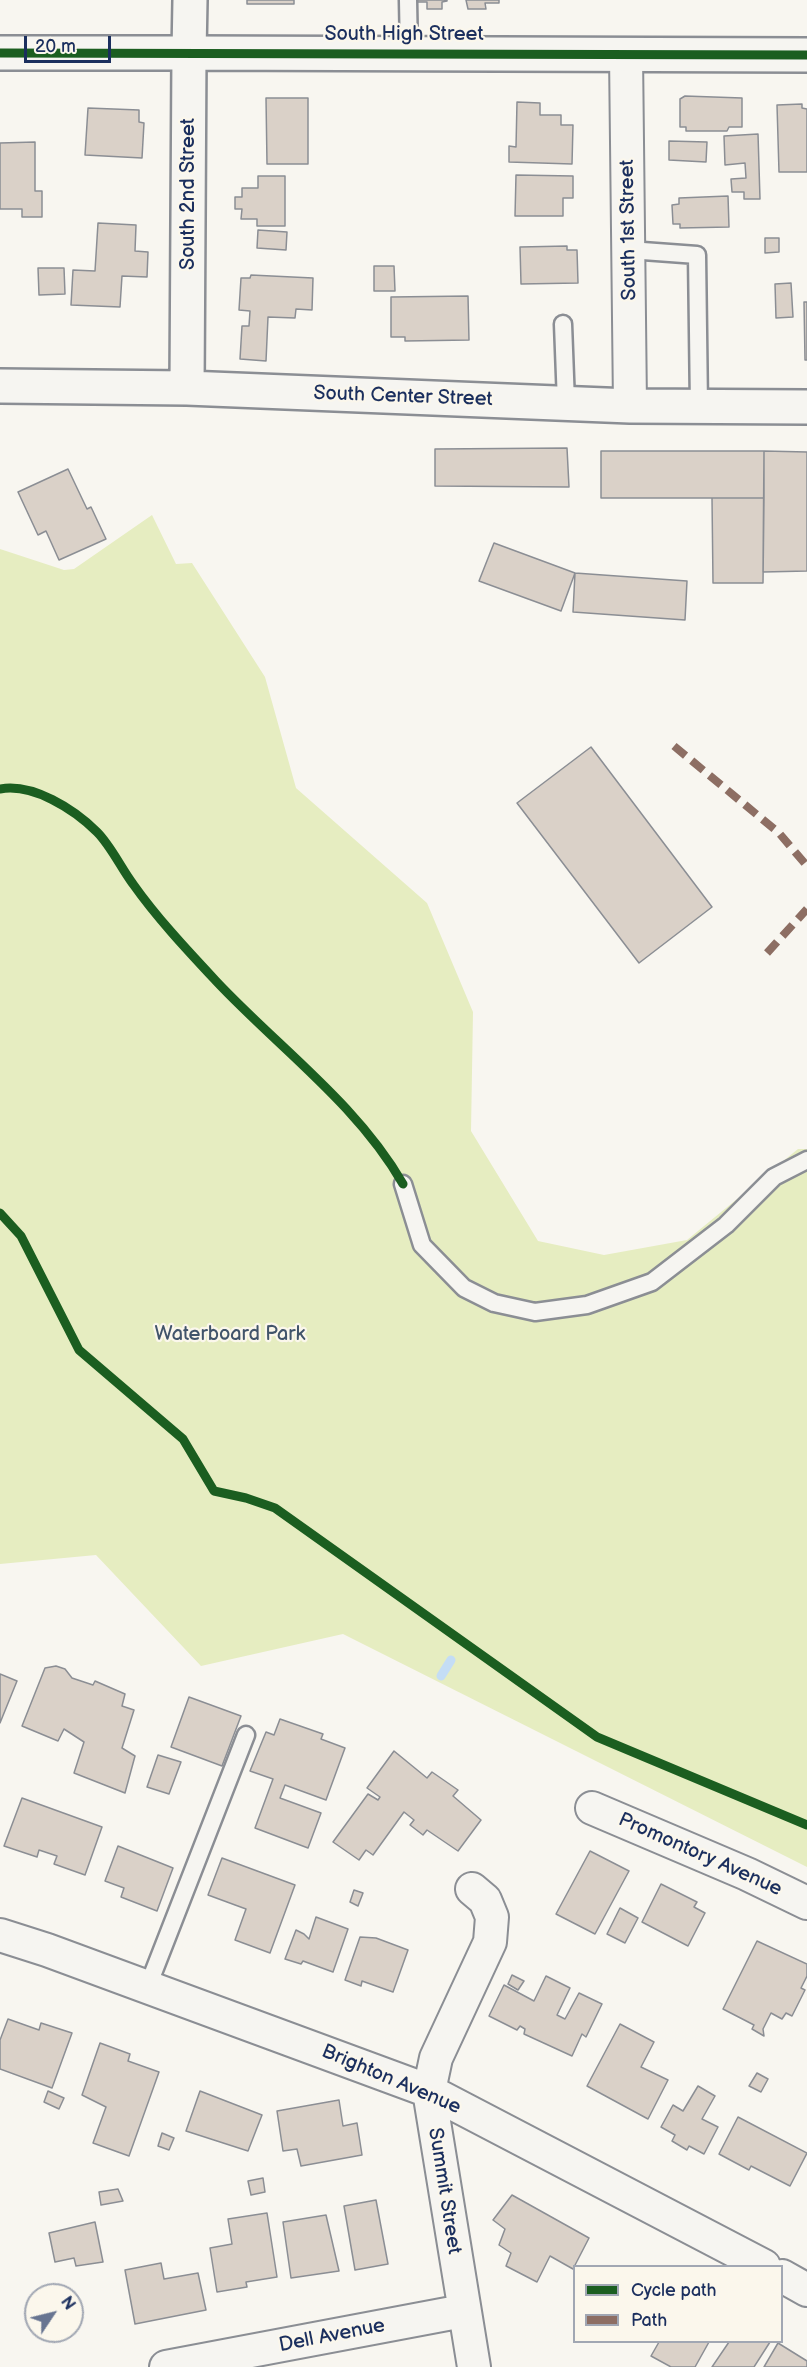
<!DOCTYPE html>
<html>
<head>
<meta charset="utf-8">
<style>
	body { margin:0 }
	#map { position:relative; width:807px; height:2367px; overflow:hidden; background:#f8f6f0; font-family:"Balsamiq Sans",sans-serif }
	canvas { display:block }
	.legend { position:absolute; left:573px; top:2265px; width:210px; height:78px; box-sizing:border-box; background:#fbf7ec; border:2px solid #a1a7b3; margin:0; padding:8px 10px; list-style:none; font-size:18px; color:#1b2f5e }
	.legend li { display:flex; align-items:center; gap:12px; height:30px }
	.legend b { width:30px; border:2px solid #a1a7b3 }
	.north { position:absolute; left:24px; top:2283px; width:60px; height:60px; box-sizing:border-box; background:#fbf7ec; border:2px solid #a1a7b3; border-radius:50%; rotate:55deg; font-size:16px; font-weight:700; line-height:24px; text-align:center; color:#1b2f5e }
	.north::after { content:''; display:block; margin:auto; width:21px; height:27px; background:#687591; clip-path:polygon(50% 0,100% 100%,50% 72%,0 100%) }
	.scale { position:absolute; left:24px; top:36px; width:87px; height:27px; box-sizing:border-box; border:3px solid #1b2f5e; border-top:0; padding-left:8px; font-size:18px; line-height:21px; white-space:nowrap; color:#1b2f5e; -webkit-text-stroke:4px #fbf7ec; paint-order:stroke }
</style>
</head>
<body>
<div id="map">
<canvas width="807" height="2367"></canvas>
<ul class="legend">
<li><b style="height:8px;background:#1b5e20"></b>Cycle path</li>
<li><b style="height:8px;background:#8d6e63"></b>Path</li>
</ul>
<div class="north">N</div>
<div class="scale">20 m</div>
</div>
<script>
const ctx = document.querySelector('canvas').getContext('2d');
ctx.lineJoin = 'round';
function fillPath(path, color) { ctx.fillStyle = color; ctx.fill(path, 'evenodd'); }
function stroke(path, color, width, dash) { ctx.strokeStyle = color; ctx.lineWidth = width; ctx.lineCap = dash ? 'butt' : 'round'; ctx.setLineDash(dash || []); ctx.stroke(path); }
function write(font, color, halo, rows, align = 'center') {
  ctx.font = font + ' "Balsamiq Sans",sans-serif'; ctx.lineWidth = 4.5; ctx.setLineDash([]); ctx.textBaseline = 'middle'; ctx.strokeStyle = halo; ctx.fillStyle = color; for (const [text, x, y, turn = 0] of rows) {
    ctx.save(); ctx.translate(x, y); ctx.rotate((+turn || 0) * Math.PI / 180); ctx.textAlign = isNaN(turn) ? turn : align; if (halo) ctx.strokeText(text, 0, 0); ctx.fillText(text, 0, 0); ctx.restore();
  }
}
const green = new Path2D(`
	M152 515 176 564 192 563 265 677 296 788 427 903 473 1012 471 1131 538 1241 604 1255 687 1240 798 1149H807V1867L343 1634 201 1666 96 1555 0 1564V549L64 570 74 569Z`);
const stream = new Path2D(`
	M441 1676 451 1660`);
const building = new Path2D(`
	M247 0H294V4H247Z
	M415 0H447V1L442 2V9H427V2H415Z
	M466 0H499V3H485L486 9H468Z
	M685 96 742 98V127H729L727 131H686V127H680V99Z
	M266 98H308V164H267Z
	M517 102 540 103V115H561V125H573L572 164 509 162V146L516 147Z
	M802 104V108L807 109V172H779L777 105Z
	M88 108 139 110V122L144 123 142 158 85 155Z
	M758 134 760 199H744V192H732L731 179 746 178 745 163 725 165 724 136Z
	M669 141 707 142 706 162 669 160Z
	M35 142V191H42V217H22V209H0V143Z
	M516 175 573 176V198H563V216H515Z
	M258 176H285V226H257V219H241L242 209H235V197H242V188H258Z
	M728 196 729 227 680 228V224H673L672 205 679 204V198Z
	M98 223 136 225 135 251 148 252 147 277 122 276 120 307 71 305 73 270 95 271Z
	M258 230 287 232 286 250 257 248Z
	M765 238H779V252L765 253Z
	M567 246V250H577L578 283 521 284 520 247Z
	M374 266H394L395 291H374Z
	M38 268H64L65 294 39 295Z
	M251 275 313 278 312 310 296 309 295 318 268 317 266 361 240 359 242 326H249L250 311 239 310 241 278H250Z
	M791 283 793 317 776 318 775 284Z
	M468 296 469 340 405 341V337H391V297Z
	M804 302H807V360H805Z
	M567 448 569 487 435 486V449Z
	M601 451H764V498H601Z
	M764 451 807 452V571L763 572Z
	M68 469 87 509 91 507 106 539 59 560 46 531 38 535 18 492Z
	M712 498H764L763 583H713Z
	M494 543 575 573 561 611 479 581Z
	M575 573 687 581 685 620 573 612Z
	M591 747 712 907 639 963 517 803Z
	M56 1666 65 1669 72 1678 93 1685 95 1681 125 1694 122 1706 134 1710 122 1748 135 1756 125 1793 74 1773 84 1742 64 1729 58 1741 22 1726 45 1668Z
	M0 1674 17 1681 0 1723Z
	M189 1697 241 1716 222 1766 171 1747Z
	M280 1719 323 1734 321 1739 345 1748 326 1800 285 1785 280 1798 321 1813 308 1848 255 1828 273 1779 250 1771 266 1732 274 1735Z
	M394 1751 427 1778 432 1772 458 1790 453 1796 481 1820 458 1851 427 1830 423 1835 410 1825 414 1820 404 1812 373 1855 366 1850 359 1860 333 1842 368 1794 378 1800 380 1797 367 1788Z
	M158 1755 181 1762 169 1794 147 1787Z
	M22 1798 102 1827 85 1875 54 1864 57 1856 39 1850 37 1857 4 1846Z
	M118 1846 173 1868 157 1911 121 1897 124 1888 105 1881Z
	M590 1851 629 1871 595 1934 556 1914Z
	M222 1858 295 1885 270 1953 235 1940 246 1909 208 1895Z
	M661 1884 697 1902 694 1907 705 1913 688 1946 642 1922Z
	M354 1890 363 1893 358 1906 350 1902Z
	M620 1908 638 1918 625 1943 607 1934Z
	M316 1917 348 1929 333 1972 303 1961 301 1964 285 1959 296 1930 304 1934 309 1939Z
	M360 1937 376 1938 408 1950 393 1992 362 1981 361 1986 345 1980Z
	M757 1941 807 1964V1976L801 1988 805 1990 792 2016 786 2013 782 2019 771 2013 763 2029 764 2036 752 2029 754 2025 723 2009Z
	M512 1975 524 1981 518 1990 508 1984Z
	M546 1976 570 1988 557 2015 565 2019 579 1993 602 2004 586 2037 582 2034 572 2056 524 2034 525 2029 520 2026 517 2030 489 2016 504 1985 534 2001Z
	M8 2019 39 2030 41 2023 72 2033 52 2088 0 2069V2040Z
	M620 2024 654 2042 641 2067 668 2080 648 2119 587 2086Z
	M100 2043 130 2054 128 2061 159 2072 129 2156 93 2143 106 2107 82 2095Z
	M757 2073 768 2079 761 2092 749 2086Z
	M698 2086 715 2096 702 2119 718 2127 704 2154 689 2146 687 2150 672 2141 675 2135 661 2127 673 2105 683 2111Z
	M48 2091 64 2098 59 2109 44 2102Z
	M200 2091 262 2115 248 2151 186 2131Z
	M339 2100 343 2126 357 2123 362 2155 301 2166 297 2149 283 2151 277 2111Z
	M738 2117 807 2153 790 2186 751 2166 749 2170 719 2154Z
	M162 2133 174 2138 169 2150 158 2146Z
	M263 2178 265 2192 251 2195 248 2181Z
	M118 2189 123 2201 101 2205 99 2192Z
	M512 2195 589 2238 573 2269 550 2256 537 2282 506 2266 511 2253 499 2245 505 2229 493 2220Z
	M376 2200 388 2264 355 2270 344 2206Z
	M267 2213 277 2277 246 2282 247 2287 217 2292 210 2248 232 2244 228 2219Z
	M326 2215 339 2271 291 2278 283 2222Z
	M95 2222 103 2262 76 2266 74 2258 55 2262 49 2233Z
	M161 2263 164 2279 198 2273 206 2310 135 2324 125 2270Z
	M659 2342H709L695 2367H671L651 2356Z
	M729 2342H770L754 2367H712Z
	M778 2343 807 2361V2367H764Z`);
const service = new Path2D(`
	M408 0 409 53
	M629 250 697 255 699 407
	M563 324 566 403
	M403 1184 422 1245 464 1288 494 1303 535 1312 587 1305 652 1282 726 1225 774 1177 807 1160
	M148 1986 246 1735`);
const minor = new Path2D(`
	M626 54 630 406
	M592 1808 747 1874 807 1903
	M472 1889 485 1900 492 1917 490 1942 436 2058 429 2091 474 2367
	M0 1935 47 1950 429 2091 764 2266
	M782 2276 807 2290
	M166 2367 463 2311`);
const tertiary = new Path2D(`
	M0 386 187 388 630 406 807 407
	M187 388 189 53 807 55`);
const secondary = new Path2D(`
	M0 53H189L190 0`);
const quiet = new Path2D(`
	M674 746 779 833 807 866
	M767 953 807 909`);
const cycleway = new Path2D(`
	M0 53 807 55
	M0 789C33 783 74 809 97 832 111 846 121 868 133 884 157 918 188 951 216 981 279 1048 357 1104 403 1184
	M0 1213 21 1236 79 1350 183 1439 214 1491 246 1498 275 1508 597 1737 807 1825`);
const streetNames = [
	["South High Street",404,35],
	["South 2nd Street",189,194,-90],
	["South 1st Street",629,230,-91],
	["South Center Street",403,397,2],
	["Promontory Avenue",700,1855,24],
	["Brighton Avenue",391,2080,23],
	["Summit Street",444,2191,81],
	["Dell Avenue",332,2336,-11]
];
const parkNames = [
	["Waterboard Park",230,1335]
];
fillPath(green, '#e6edc1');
stroke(stream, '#c4ddf5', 9);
fillPath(building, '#dad1c8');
stroke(building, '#8b8e94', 1.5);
stroke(service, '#8b8e94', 21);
stroke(minor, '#8b8e94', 36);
stroke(tertiary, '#8b8e94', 38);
stroke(secondary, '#8b8e94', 38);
stroke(service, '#f6f5f1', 16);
stroke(minor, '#f6f5f1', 32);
stroke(tertiary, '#f6f5f1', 33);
stroke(secondary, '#f6f5f1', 33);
stroke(quiet, '#8d6e63', 8, [15, 8]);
stroke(cycleway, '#1b5e20', 9);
write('20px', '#1b2f5e', '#fbf7ec', streetNames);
write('20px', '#41546a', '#fbf7ec', parkNames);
</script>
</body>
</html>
